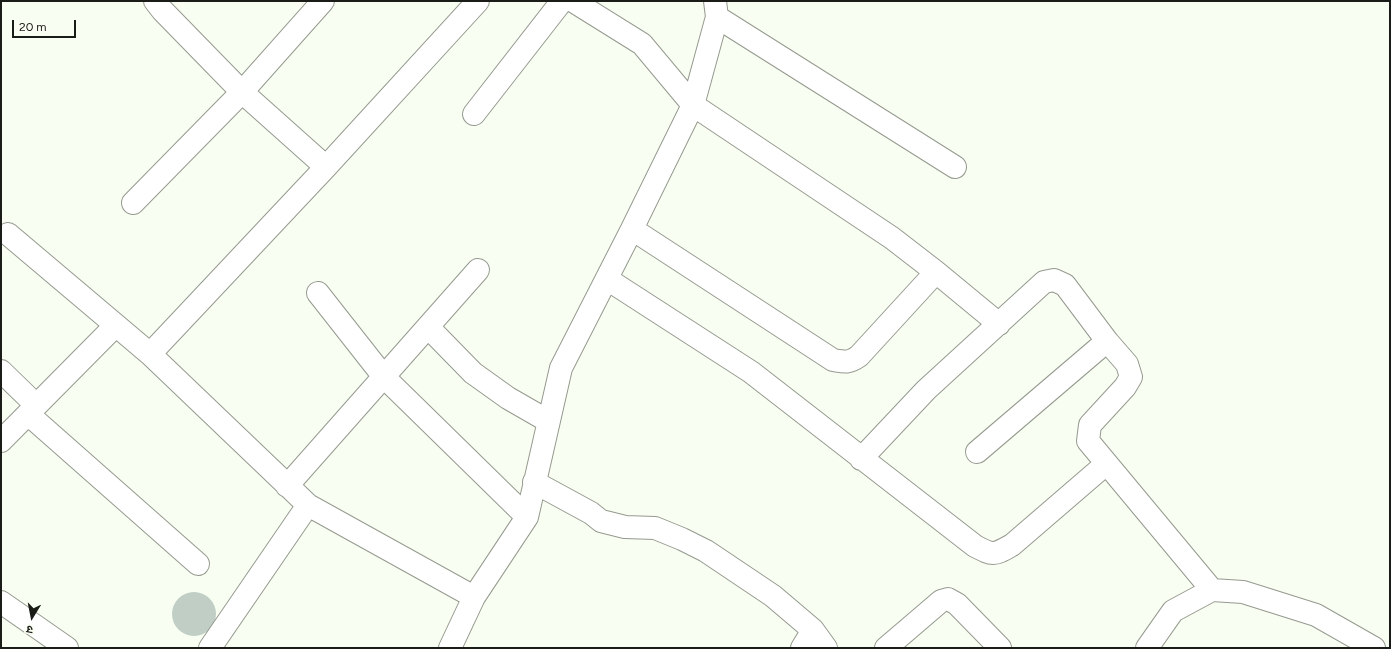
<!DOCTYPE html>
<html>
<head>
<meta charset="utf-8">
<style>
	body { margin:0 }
	#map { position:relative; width:1391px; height:649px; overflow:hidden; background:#f9fef2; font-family:Figtree,"Noto Sans Devanagari",sans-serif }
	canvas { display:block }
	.frame { position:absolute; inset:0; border:2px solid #1a1c17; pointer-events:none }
	.north { position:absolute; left:12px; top:597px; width:40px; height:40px; -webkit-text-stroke:3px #f9fef2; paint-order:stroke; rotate:190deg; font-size:11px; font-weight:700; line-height:16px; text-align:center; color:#1a1c17 }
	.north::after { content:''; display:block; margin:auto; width:14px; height:18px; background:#1a1c17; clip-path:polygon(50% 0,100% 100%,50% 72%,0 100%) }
	.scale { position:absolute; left:12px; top:20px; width:64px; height:18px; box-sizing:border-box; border:2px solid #1a1c17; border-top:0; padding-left:5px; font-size:12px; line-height:14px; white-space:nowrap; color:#1a1c17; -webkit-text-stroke:3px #f9fef2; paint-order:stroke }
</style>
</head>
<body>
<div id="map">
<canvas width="1391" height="649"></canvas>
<div class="frame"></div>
<div class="north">उ</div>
<div class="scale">20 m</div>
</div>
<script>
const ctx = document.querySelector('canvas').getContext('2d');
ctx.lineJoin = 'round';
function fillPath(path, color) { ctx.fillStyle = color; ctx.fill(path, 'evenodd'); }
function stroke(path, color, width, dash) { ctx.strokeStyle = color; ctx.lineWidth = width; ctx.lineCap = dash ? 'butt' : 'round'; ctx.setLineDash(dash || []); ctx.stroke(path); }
const building = new Path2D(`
	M172 614a22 22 0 1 1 44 0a22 22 0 1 1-44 0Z`);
const minor = new Path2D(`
	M155 1 162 10 242 92 326 167
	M573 1 642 44 693 105 892 238 936 272 999 324
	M717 17 955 167
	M474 114 562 1
	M133 203 242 92 323 1
	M632 229 833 360C846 362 849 363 859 356L936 272
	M8 234 150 354 326 167 478 1
	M607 279 751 372 975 546C994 556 994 555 1012 545L1106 464
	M318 293 384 377 527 517
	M428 327 473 373 508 398 548 421
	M150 354 308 505 474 597 527 517 561 368 632 229 693 105 717 17 715 1
	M1 371 36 405
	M28 414 198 564
	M1 441 116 325
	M977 452 1107 341 1127 364 1131 377 1125 387 1090 425 1088 441 1212 590
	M861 459 926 390 1044 282 1054 280 1065 285 1107 341
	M534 482 591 513 601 521 625 527 655 528 682 539 706 551 773 596 813 630 826 648
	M287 486 478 270
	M1 602 67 648
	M210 648 308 505
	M450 648 474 597
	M802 648 813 630
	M886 648 941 601 948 599 957 604 1000 648
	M1147 648 1173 611 1212 590 1243 592 1316 615 1374 648`);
fillPath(building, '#c1cec6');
stroke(minor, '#959a8f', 24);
stroke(minor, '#fff', 22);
</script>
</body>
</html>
